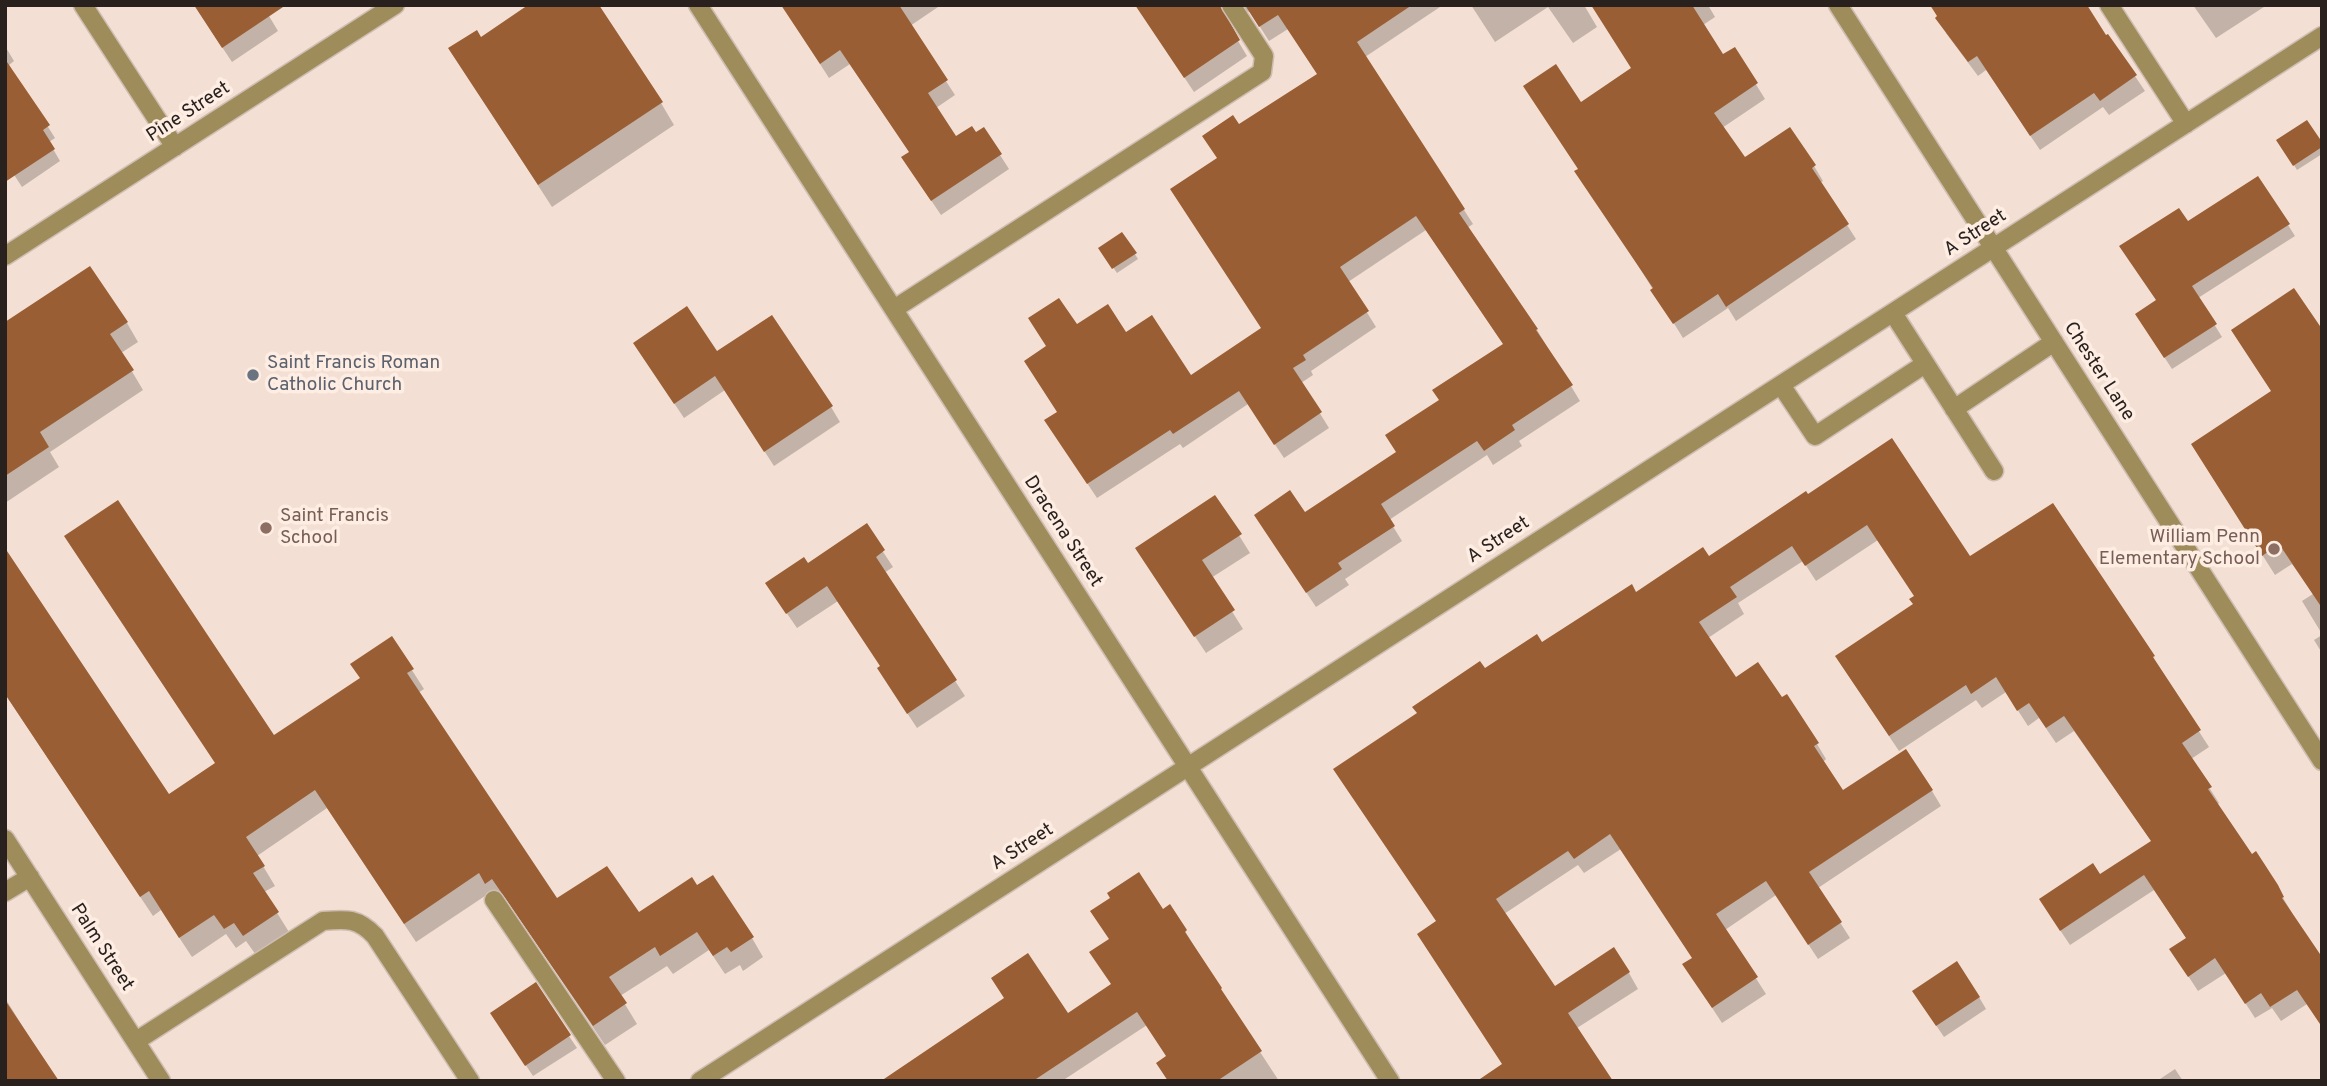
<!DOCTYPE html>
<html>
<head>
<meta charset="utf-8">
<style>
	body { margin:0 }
	#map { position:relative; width:2327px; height:1086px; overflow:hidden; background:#f3dfd3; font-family:Overpass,sans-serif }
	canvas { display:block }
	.frame { position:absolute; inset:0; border:7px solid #29211d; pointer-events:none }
</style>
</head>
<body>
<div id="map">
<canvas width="2327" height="1086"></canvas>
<div class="frame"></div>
</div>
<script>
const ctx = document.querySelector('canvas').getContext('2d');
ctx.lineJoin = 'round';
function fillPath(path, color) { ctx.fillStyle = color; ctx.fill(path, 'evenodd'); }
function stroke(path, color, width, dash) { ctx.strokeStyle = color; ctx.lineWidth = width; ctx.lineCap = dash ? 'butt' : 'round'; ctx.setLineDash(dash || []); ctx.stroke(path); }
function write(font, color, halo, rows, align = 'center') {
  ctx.font = font + ' Overpass,sans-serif'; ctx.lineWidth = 7; ctx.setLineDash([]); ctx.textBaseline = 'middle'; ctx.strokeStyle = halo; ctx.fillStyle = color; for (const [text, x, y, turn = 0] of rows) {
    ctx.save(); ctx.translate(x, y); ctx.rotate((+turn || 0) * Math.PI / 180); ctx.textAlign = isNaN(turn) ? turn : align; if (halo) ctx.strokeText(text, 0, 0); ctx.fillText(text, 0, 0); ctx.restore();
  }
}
const shadow = new Path2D(`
	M194 5 269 16 278 31 232 62Z
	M782 5H941L910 26 955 95 936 108 956 139 1000 155 1009 169 941 215 912 172 910 153 850 64 829 78Z
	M1136 5H1443L1365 57 1464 210 1473 224 1467 228 1537 330 1580 401 1519 441 1522 446 1493 465 1487 455 1389 520 1402 541 1345 579 1349 585 1316 607 1265 530 1304 515 1398 453 1440 401 1504 345 1426 230 1348 282 1376 327 1311 371 1313 375 1301 383 1329 428 1284 458 1248 404 1183 448 1180 444 1097 498 1055 435 1077 327 1126 335 1190 377 1263 329 1218 159 1239 126 1318 75 1288 29 1269 41 1251 13 1241 8 1228 16 1229 26 1247 56 1194 92Z
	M1471 5H1584L1597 27 1573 43 1548 7 1495 42Z
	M1592 5H1708L1715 17 1703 25 1723 56 1734 49 1765 99 1722 128 1744 160 1814 166 1823 181 1820 183 1856 239 1736 321 1728 308 1683 338 1579 170 1581 105 1633 69Z
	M2193 5H2267L2216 38Z
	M1946 33 2108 36 2145 91 2109 115 2103 107 2040 150 1986 70 1978 76Z
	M481 39 661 103 674 125 552 207 450 49Z
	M5 46 14 61 9 65 55 138 49 142 60 161 22 187 5 161Z
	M2279 141 2322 146V154L2297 170Z
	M2188 223 2288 225 2295 236 2198 298 2222 337 2172 369 2144 326 2157 301Z
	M1122 234 1138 259 1117 273 1103 253Z
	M127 323 138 342 121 353 143 390 50 452 59 467 5 503V324Z
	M2322 333V634L2302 601 2313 594 2292 564 2275 575 2205 464 2272 392Z
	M717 354 831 407 840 422 774 466 725 390 684 418 644 358Z
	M1805 494 1970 559 2153 657 2161 673 2209 747 2191 759 2219 803 2217 805 2251 856 2276 886 2292 913 2307 1004 2281 1021 2272 1008 2255 1018 2226 973 2198 991 2181 965 2187 939 2154 890 2070 945 2050 915 2100 876 2152 842 2074 731 2056 743 2039 718 2028 726 2006 692 1982 708 1976 700 1899 751 1846 672 1914 606 1916 597 1878 540 1816 581 1803 561 1738 603 1744 614 1708 638 1736 679 1781 699 1817 744 1826 759 1823 762 1843 793 1932 791 1941 806 1818 888 1850 938 1818 959 1776 895 1725 930 1766 994 1722 1023 1694 980V959L1621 849 1584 873 1578 865 1504 914 1555 989 1613 950 1629 973 1638 989 1577 1028 1438 922 1484 671 1542 645 1709 558Z
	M1215 497 1250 553 1211 578 1243 629 1206 653 1148 566Z
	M866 526 893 567 884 573 965 696 917 728 888 684 882 667 838 601 797 628 777 599 807 566Z
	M2322 635V653L2314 640Z
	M392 639 424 689 418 693 557 901 639 915 697 888 752 938 763 957 743 971 740 965 725 974 709 950 673 974 667 966 620 996 637 1024 605 1045 505 897 498 902 491 892 416 942 327 808 257 856 275 886 264 892 289 932 256 955 246 941 236 948 226 934 192 957 161 910 153 916 5 694 168 797 274 738 361 679Z
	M1163 911 1185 931 1228 1003 1279 1081H1168V1057L1147 1025 1062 1081H884L1067 1015 1112 986Z
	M535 985 577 1048 533 1076 499 1025Z
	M1979 997 1986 1009 1944 1037 1921 1003Z
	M5 998 41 1056 5 1081Z
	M2175 1069 2183 1081H2157Z`);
const building = new Path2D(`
	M194 5H286L222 48Z
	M528 5H599L663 102 538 185 448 48 477 30 481 37Z
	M781 5H899L948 80 928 93 956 136 972 126 976 132 984 127 1002 154 931 201 901 157 909 152 840 50 820 64Z
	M1135 5H1220L1240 40 1184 78Z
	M1245 5H1412L1357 42 1465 209 1459 213 1538 329 1536 330 1573 385 1512 425 1515 430 1484 451 1477 441 1381 504 1395 526 1338 563 1342 569 1306 593 1254 515 1290 490 1305 512 1396 452 1385 435 1439 400 1432 390 1503 344 1416 216 1340 267 1369 311 1303 355 1306 360 1293 368 1322 412 1274 445 1239 391 1173 434 1170 430 1087 484 1044 420 1057 412 1024 361 1046 346 1028 318 1059 298 1077 324 1108 304 1126 332 1152 315 1191 375 1261 328 1170 189 1217 158 1202 136 1233 115 1239 124 1317 74 1278 15 1259 27Z
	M1591 5H1692L1723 54 1735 47 1758 83 1714 113 1745 157 1790 127 1816 165 1812 168 1849 224 1726 307 1718 294 1673 324 1650 290 1653 288 1574 171 1578 169 1523 86 1556 64 1581 102 1631 68Z
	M1930 5H2087L2106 35 2108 34 2137 75 2100 101 2094 93 2030 136 1977 56 1968 62 1935 18 1937 16Z
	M5 59 50 125 43 130 55 149 5 182Z
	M2307 120 2322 142V147L2293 166 2276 140Z
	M2258 176 2290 224 2192 286 2217 324 2164 358 2135 314 2156 300 2119 246 2179 208 2188 221Z
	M1122 232 1137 253 1112 269 1098 248Z
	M90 266 128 322 110 334 134 370 40 432 49 447 5 476V322Z
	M2294 288 2322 329V608L2279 544 2262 556 2191 444 2271 391 2231 330Z
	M687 306 717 351 772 315 833 406 764 452 715 376 674 404 633 343Z
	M1892 438 1970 556 2053 503 2155 656 2153 657 2201 730 2182 743 2212 787 2208 789 2252 854 2256 851 2278 885 2284 897 2282 898 2322 957V1027L2297 990 2270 1007 2261 993 2245 1004 2215 958 2188 977 2169 949 2186 938 2144 875 2060 931 2039 899 2093 863 2100 874 2151 841 2064 716 2046 728 2029 703 2017 711 1996 677 1971 694 1966 685 1889 736 1835 656 1913 604 1909 599 1914 596 1867 525 1805 566 1792 546 1730 587 1737 597 1699 622 1736 677 1758 662 1782 697 1787 694 1819 743 1814 746 1843 790 1906 749 1933 790 1809 872 1842 922 1808 945 1766 881 1716 914 1758 977 1712 1008 1682 964 1692 958 1610 834 1574 859 1568 851 1496 899 1555 986 1614 947 1630 972 1568 1013 1613 1081H1477L1502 1064 1417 934 1436 921 1333 769 1417 713 1412 707 1480 661 1485 668 1537 634 1542 642 1632 584 1636 592 1703 547 1709 556 1806 491 1808 494Z
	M1215 495 1242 534 1202 560 1235 610 1194 637 1135 548Z
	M118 500 274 735 360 678 350 664 392 636 414 669 407 673 557 898 607 866 639 912 692 877 697 885 713 875 754 937 731 952 727 947 713 956 697 932 660 956 655 947 609 977 627 1003 593 1026 492 879 485 884 479 873 404 924 315 790 246 837 265 866 253 873 279 912 243 936 234 923 224 929 214 915 179 938 149 891 140 897 5 694V548L169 794 215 763 64 536Z
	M867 523 885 550 876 557 957 680 907 714 877 668 880 666 827 586 786 614 765 583 804 557 808 563Z
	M1139 872 1163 909 1170 904 1187 930 1185 932 1222 988 1221 989 1262 1051 1217 1081H1168L1156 1063 1166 1056 1137 1012 1033 1081H881L1004 998 991 978 1028 953 1068 1013 1111 984 1089 952 1109 939 1090 911 1110 898 1107 893Z
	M1957 961 1980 997 1936 1026 1912 991Z
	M536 982 571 1035 525 1066 490 1013Z
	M5 1000 59 1081H5Z`);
const minor = new Path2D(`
	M83 5 175 147
	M698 5 1390 1081
	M1838 5 2322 761
	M2109 5 2186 124
	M5 256 395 5
	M894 309 1262 72 1264 56 1231 5
	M1893 313 1994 471
	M1781 385 1815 436 1925 364
	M1954 409 2054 342
	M5 839 161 1081
	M5 892 30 877
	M494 900 616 1081
	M136 1041 323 921C347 919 358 918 375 936L470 1081
	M700 1081 2322 36`);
const markers = [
	[253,375,7,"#6b7280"],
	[266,528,7,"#8d6e63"],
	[2274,549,7,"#8d6e63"]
];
const streetNames = [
	["Pine Street",189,113,-33],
	["A Street",1976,234,-33],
	["Chester Lane",2098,372,57],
	["Dracena Street",1062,532,57],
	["A Street",1499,541,-33],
	["A Street",1023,848,-33],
	["Palm Street",101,948,57]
];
const worshipNames = [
	["Saint Francis Roman",267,364],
	["Catholic Church",267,386]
];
const educationNames = [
	["Saint Francis",280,517],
	["School",280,539],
	["William Penn",2260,538,"right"],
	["Elementary School",2260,560,"right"]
];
fillPath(shadow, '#0003');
fillPath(building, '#9a5e34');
stroke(minor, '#cfbdb2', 21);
stroke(minor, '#9e8c5b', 18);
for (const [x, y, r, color] of markers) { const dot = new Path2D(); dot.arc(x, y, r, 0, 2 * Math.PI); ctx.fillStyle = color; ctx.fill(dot); stroke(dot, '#fdede3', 2.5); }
write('19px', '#29211d', '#fdede3', streetNames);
write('19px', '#5b616d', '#fdede3', worshipNames, 'left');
write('19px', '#785e54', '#fdede3', educationNames, 'left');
</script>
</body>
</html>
